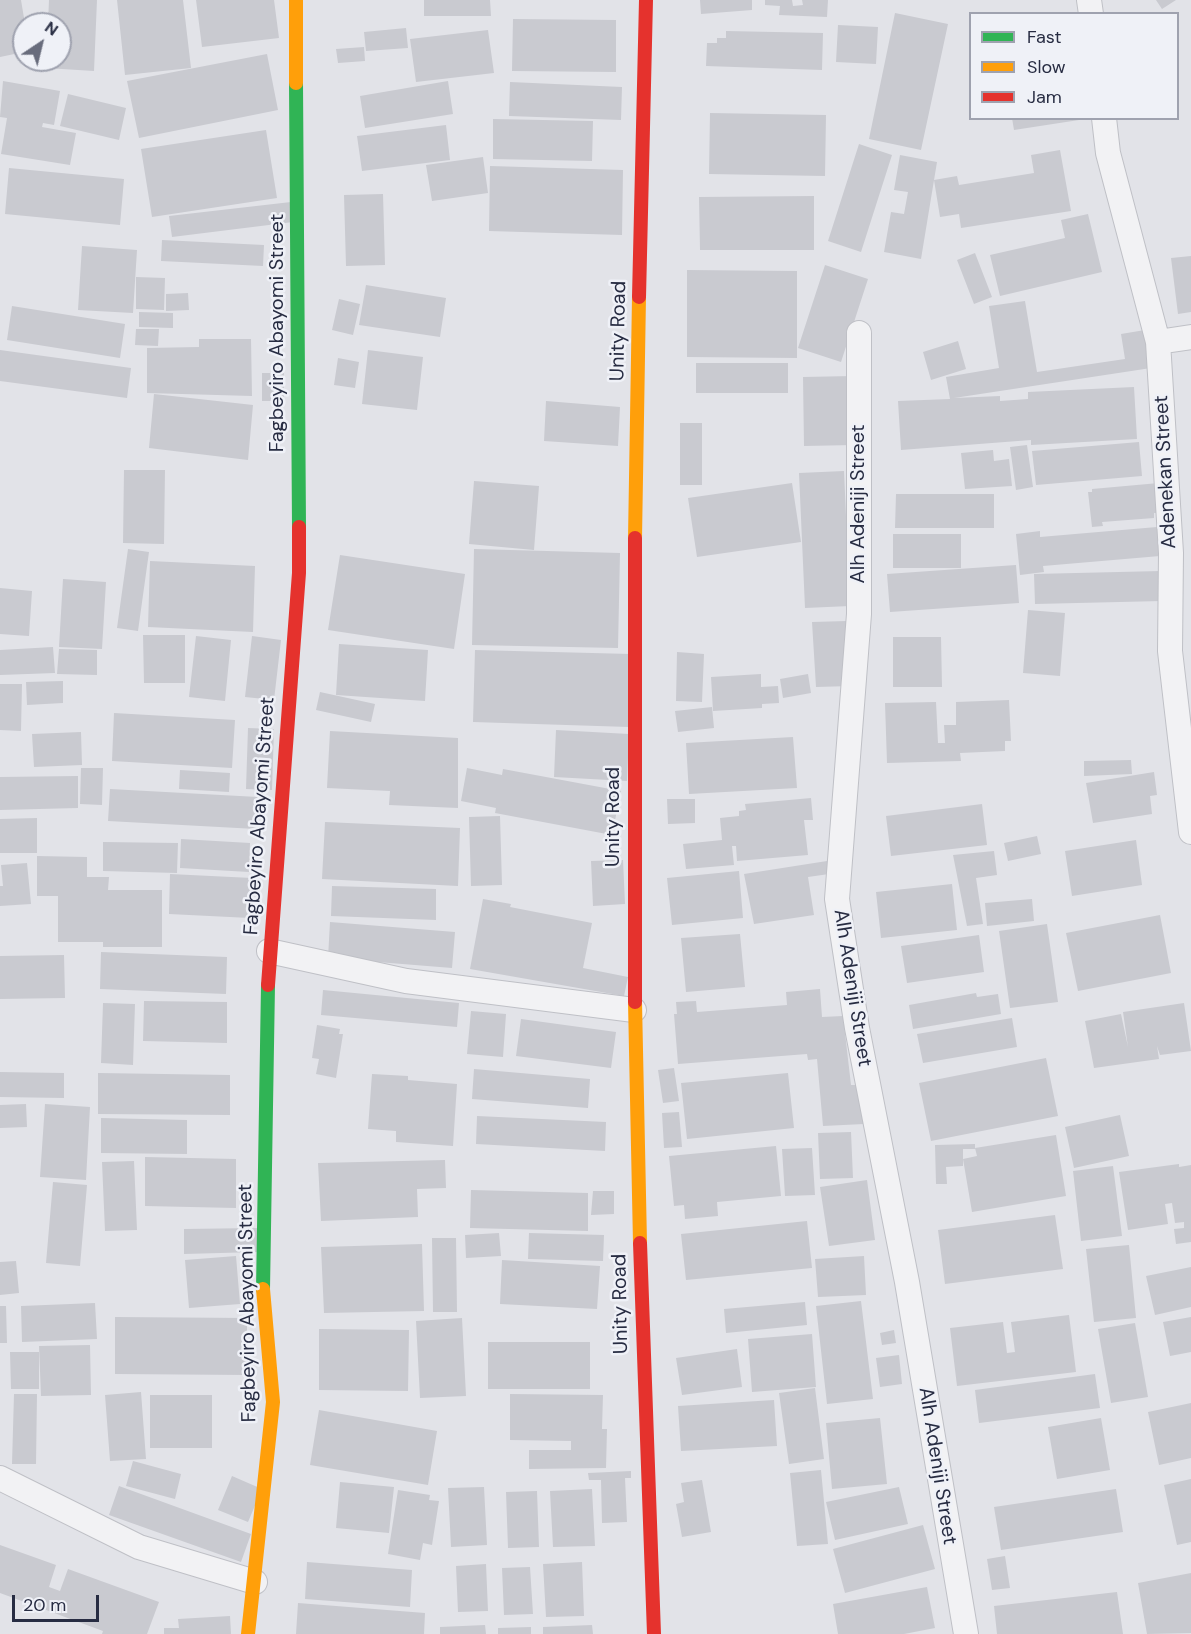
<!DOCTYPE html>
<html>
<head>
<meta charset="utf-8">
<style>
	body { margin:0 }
	#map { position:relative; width:1191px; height:1634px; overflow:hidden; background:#e2e3e8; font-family:"DM Sans",sans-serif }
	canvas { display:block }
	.legend { position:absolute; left:969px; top:12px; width:210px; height:108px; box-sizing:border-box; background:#eff1f7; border:2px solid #9fa2af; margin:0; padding:8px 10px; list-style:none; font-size:18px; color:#272c42 }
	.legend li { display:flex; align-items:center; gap:12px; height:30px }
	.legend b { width:30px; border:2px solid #9fa2af }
	.north { position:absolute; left:12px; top:12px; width:60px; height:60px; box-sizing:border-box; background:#eff1f7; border:2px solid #9fa2af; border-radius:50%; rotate:35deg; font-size:16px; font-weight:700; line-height:24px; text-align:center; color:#272c42 }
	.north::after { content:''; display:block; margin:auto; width:21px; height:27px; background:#686c7c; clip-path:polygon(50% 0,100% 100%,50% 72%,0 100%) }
	.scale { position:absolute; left:12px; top:1595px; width:87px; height:27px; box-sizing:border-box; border:3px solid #272c42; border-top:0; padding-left:8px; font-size:18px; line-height:21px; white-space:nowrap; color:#272c42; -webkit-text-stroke:4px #eff1f7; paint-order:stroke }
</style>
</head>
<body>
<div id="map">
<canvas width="1191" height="1634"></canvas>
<ul class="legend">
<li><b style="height:8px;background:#30b455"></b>Fast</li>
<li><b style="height:8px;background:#ff9f0a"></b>Slow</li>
<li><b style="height:8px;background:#e5322d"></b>Jam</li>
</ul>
<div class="north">N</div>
<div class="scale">20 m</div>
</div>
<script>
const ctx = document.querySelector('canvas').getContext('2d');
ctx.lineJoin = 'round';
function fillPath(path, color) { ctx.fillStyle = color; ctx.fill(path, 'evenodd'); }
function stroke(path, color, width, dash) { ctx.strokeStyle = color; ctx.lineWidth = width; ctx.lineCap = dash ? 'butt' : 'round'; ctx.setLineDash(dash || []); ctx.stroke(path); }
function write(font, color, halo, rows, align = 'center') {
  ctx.font = font + ' "DM Sans",sans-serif'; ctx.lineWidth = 5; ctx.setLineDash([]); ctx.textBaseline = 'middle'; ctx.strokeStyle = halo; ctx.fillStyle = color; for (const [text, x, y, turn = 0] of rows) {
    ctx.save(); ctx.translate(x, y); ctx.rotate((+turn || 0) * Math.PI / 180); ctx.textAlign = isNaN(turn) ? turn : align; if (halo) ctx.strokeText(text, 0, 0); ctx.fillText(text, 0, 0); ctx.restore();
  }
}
const building = new Path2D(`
	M0 0H21L25 24 24 52 0 57Z
	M49 0H97L94 71 46 68 47 60H60V24H48Z
	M117 0H183L191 68 125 75Z
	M196 0H274L279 38 202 47Z
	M424 0H490L491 16H424Z
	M700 0H752V10L701 14Z
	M765 0H792L793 6 803 5 802 0H828L827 17 779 15 780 6 765 5Z
	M1156 0H1176L1162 9Z
	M895 13 948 24 921 150 869 139Z
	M513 19 616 20V72L512 71Z
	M838 25 878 27 876 64 836 62Z
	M406 28 408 48 366 51 364 32Z
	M488 30 494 73 416 82 410 39Z
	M726 31 823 33 822 70 706 66 707 43H717V38H726Z
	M364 47 365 61 338 63 336 49Z
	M267 54 278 110 139 138 127 81Z
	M3 81 60 91 54 125 43 123 42 127 76 133 70 165 1 154 7 118 0 117Z
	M448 81 453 114 365 128 360 96Z
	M510 82 622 87 621 120 509 116Z
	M68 94 126 108 119 140 60 126Z
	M710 113 826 115 825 176 709 174Z
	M1012 118H1079V120L1014 130Z
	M493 119 593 121 592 161 493 159Z
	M446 125 450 160 362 171 357 136Z
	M266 130 277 198 152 217 141 149Z
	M859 144 892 155 861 252 828 241Z
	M1060 150 1071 211 961 228 959 214 940 217 934 180 957 176 959 185 1034 173 1031 155Z
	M900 155 937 162 921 259 884 252 891 212 904 214 908 192 894 190Z
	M483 157 488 193 432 201 426 165Z
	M490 166 623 170 622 235 489 231Z
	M9 168 124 179 120 225 5 214Z
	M383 194 385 265 346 266 344 195Z
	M814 196V250H700L699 197Z
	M291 202 293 222 172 237 169 216Z
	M1088 214 1102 272 1000 296 990 255 1065 238 1061 220Z
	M162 240 264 245 263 266 161 261Z
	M82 246 137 250 133 313 78 310Z
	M975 253 992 297 974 304 957 260Z
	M1191 256V312L1178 314 1171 258Z
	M825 265 868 279 841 362 798 348Z
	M687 270 797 271V358L687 357Z
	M136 277 165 278 164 310 136 309Z
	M366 285 446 298 440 337 359 325Z
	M188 293 189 310 166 311V294Z
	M339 299 360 304 353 335 332 330Z
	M1025 301 1037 372 1125 359 1121 334 1145 330 1151 368 954 398 1000 396V401L1028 399V392L1134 387 1137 439 1031 445V440L901 450 898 401 950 399 946 377 999 368 989 306Z
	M12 306 125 324 120 358 7 340Z
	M139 312 173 313V328L139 327Z
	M136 329H159L158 346 135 345Z
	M199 339H251L252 396 147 393V348L199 347Z
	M958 341 966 369 931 380 923 352Z
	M0 350 131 368 127 398 0 381Z
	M368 350 423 357 417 410 362 404Z
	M338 358 359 362 355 388 334 385Z
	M696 363H788V393H696Z
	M262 373H284V401H262Z
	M853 376 854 445 804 446 803 377Z
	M154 394 253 405 248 460 149 448Z
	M546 401 620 407 618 446 544 441Z
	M680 423H702V485H680Z
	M1139 442 1142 476 1036 485 1032 451Z
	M1027 445 1033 487 1016 490 1010 447Z
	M993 450 994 461 1009 459 1012 486 965 489 961 453Z
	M124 470H165L164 544 123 543Z
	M844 471 850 606 805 608 799 473Z
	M474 481 539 486 534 550 469 544Z
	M792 483 801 542 697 557 688 498Z
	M1159 483 1162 513H1154V518L1102 522 1103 526 1092 527 1088 492H1092V489Z
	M896 494H994V528H895Z
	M1157 527 1160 556 1043 566 1044 572 1020 575 1016 534 1040 531V537Z
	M893 534H961V568H893Z
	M128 549 149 552 138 631 117 628Z
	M474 549 620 553 618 648 472 645Z
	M340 555 465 574 454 649 328 630Z
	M150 561 255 566 253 632 148 627Z
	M1016 565 1019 603 890 612 887 574Z
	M1161 571 1162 601 1035 604 1034 574Z
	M63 579 106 582 102 649 59 647Z
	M0 588 32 591 29 636 0 634Z
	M1028 610 1065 613 1060 676 1023 673Z
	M847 621 851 686 816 687 812 622Z
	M143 635H185V683H144Z
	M196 636 231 640 225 701 189 697Z
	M252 636 281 640 274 700 245 697Z
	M893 637H941L942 687H893Z
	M339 644 428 650 425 701 336 695Z
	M53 647 55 673 0 675V650Z
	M59 649 97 650V675L57 674Z
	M475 650 631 654 629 727 473 722Z
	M677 652 704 654 702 702 676 701Z
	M761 674V687L778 686 779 703 762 704V708L713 711 711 677Z
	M808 674 811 693 783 698 780 679Z
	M63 681V703L27 705 26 682Z
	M0 684H22L21 731 0 730Z
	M320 692 375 704 371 722 316 710Z
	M1009 700 1011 741H1005V751L960 753 961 761 887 763 885 703 936 702 938 743H945L944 725H956V702Z
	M712 707 714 728 678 732 675 711Z
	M114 713 235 720 232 768 112 761Z
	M248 728 274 729 272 790 246 789Z
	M556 730 629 734 627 781 554 777Z
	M330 731 458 738V808L389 805 390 791 327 788Z
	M81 732 82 765 34 767 32 734Z
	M793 737 797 788 689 794 686 743Z
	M1131 760 1132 774 1084 776V761Z
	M81 768H103L102 805 80 804Z
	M467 768 502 775 503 769 621 791 612 835 495 813 496 808 461 801Z
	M180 770 230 773 229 792 179 789Z
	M1154 772 1157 795 1150 796 1152 814 1093 823 1086 783Z
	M78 776V808L0 810V777Z
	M110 789 258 797 256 829 108 821Z
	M811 798 813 820H804L808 855 737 861 736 846H732L734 865 686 869 683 844 722 840 720 818 739 816V811L746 810 745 804Z
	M667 799H695V823L668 824Z
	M982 804 987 845 891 856 886 816Z
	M500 816 502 885 471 886 469 817Z
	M37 818V853H0V819Z
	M325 822 460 828 458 886 322 879Z
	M1037 836 1041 854 1008 861 1004 843Z
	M181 839 250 843 249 872 180 868Z
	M1136 840 1142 885 1072 896 1065 851Z
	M103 842 178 843 177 873 103 871Z
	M994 851 997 875 976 878 983 924 967 926 953 855Z
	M37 856 87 857V877H109L108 890H162V947H103V942H58V896H37Z
	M623 860 625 904 593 906 591 861Z
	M827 861 829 874 808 877 814 915 754 924 744 874Z
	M27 863 31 904 0 906V886H3L1 865Z
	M739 871 743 918 672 925 667 878Z
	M170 874 252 878 250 918 169 914Z
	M952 884 957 930 881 938 876 892Z
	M332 886 436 889V920L331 916Z
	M483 899 511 904 510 907 592 923 583 968 628 977 624 996 470 969Z
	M1032 899 1034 921 987 926 985 903Z
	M1160 915 1171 973 1078 991 1066 933Z
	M330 922 455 932 452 968 328 958Z
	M1047 924 1058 1002 1010 1008 999 931Z
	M740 934 745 987 686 992 681 938Z
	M979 935 984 972 907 983 901 946Z
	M101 952 227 957 226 994 100 989Z
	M64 955 65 998 0 999V956Z
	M820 989 822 1017 843 1016 851 1085H860L864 1124 823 1126 817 1059 808 1060 807 1054 678 1064 674 1014H677L676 1002 696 1001 697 1012 787 1005 786 992Z
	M323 990 459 1003 457 1027 321 1015Z
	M976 993 977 997 998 994 1001 1014 913 1029 909 1005Z
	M144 1001 227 1002V1043L143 1041Z
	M103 1003 135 1004 133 1065 101 1063Z
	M1184 1003 1191 1051 1160 1055 1157 1046 1159 1059 1094 1068 1085 1021 1121 1014 1128 1047 1123 1012Z
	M471 1011 506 1014 503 1057 467 1054Z
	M1012 1018 1017 1047 923 1063 917 1034Z
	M521 1019 616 1032 611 1068 516 1056Z
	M317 1025 340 1029 339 1034H343L336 1078 316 1074 319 1059 312 1058Z
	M1046 1058 1058 1116 931 1141 919 1083Z
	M674 1068 679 1101 663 1103 658 1070Z
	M474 1069 590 1079 588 1108 472 1099Z
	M0 1072 64 1073V1098L0 1097Z
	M98 1073 230 1075V1115L98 1114Z
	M788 1073 794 1128 687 1139 681 1083Z
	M372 1074 408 1076V1080L457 1084 453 1146 396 1142V1131L368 1129Z
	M26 1104 27 1127 0 1128V1105Z
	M45 1104 90 1107 86 1180 40 1177Z
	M679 1112 682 1147 664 1148 662 1113Z
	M1120 1115 1129 1156 1074 1168 1065 1127Z
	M477 1116 606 1122 605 1151 476 1144Z
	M101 1118 187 1120V1154L101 1153Z
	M851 1132 853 1178 820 1179 818 1133Z
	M1056 1135 1066 1196 972 1212 963 1159 977 1156 975 1148Z
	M975 1144V1149H963V1166L946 1167 947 1184H936L935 1145Z
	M776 1146 781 1196 717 1202 718 1216 685 1219 684 1205 674 1206 669 1156Z
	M812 1148 815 1195 785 1196 782 1149Z
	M145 1157 236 1159V1208L145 1206Z
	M445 1160 446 1188 417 1189 418 1217 321 1221 318 1163Z
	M134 1161 137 1230 105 1231 102 1162Z
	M1179 1164V1167L1191 1165V1242L1176 1244 1174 1229 1184 1228V1222L1175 1223 1172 1203 1165 1204 1168 1224 1128 1230 1119 1172Z
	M1113 1166 1122 1236 1081 1241 1073 1171Z
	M867 1180 875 1240 829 1246 820 1187Z
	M53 1182 87 1185 80 1266 46 1263Z
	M471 1190 588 1193V1231L470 1228Z
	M593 1191H614V1214L591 1215Z
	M1055 1215 1063 1269 945 1284 938 1230Z
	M807 1221 812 1268 686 1280 681 1234Z
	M257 1228V1252L184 1254V1229Z
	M499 1233 501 1256 466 1258 465 1235Z
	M529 1233 604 1235 603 1261 528 1259Z
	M432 1238H456L457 1312H433Z
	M422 1244 424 1311 324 1313 321 1247Z
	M1129 1245 1136 1318 1094 1322 1086 1249Z
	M236 1256 240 1304 189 1308 185 1260Z
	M864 1256 866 1295 818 1297 815 1259Z
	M502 1260 600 1266 597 1309 500 1304Z
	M16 1261 19 1293 0 1295V1262Z
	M1191 1267V1307L1155 1315 1146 1276Z
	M861 1301 873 1399 827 1404 816 1306Z
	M805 1302 807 1325 726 1333 724 1309Z
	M95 1303 97 1339 22 1342 21 1306Z
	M0 1306H6L7 1343H0Z
	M1069 1315 1076 1372 957 1386 950 1328 1003 1322 1007 1353 1015 1352 1011 1322Z
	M115 1317 247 1318V1375L115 1374Z
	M1191 1317V1352L1170 1356 1163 1322Z
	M462 1318 466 1396 420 1398 416 1321Z
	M1135 1323 1148 1397 1111 1403 1098 1329Z
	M319 1329 409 1330 408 1391 319 1390Z
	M894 1330 896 1343 882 1345 880 1333Z
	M812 1334 816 1387 752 1392 748 1339Z
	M488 1342H590V1389H488Z
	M90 1345 91 1395 41 1396 39 1346Z
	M737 1349 742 1387 682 1395 676 1358Z
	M10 1352H39V1389H11Z
	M899 1355 902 1384 880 1387 876 1358Z
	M1095 1374 1100 1408 979 1423 975 1390Z
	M815 1388 824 1459 789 1464 779 1393Z
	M141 1392 146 1459 110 1461 105 1395Z
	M14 1394H37L36 1464H12Z
	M510 1394 603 1395 602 1429H607L606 1468 529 1469V1450H571V1441L510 1440Z
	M150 1395H212V1448H150Z
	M774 1400 777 1446 681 1451 678 1406Z
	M1191 1403V1458L1159 1465 1148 1412Z
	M319 1410 437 1431 428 1485 310 1465Z
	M880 1418 887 1484 832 1489 826 1423Z
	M1101 1418 1110 1470 1057 1479 1048 1427Z
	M133 1461 181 1474 175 1499 126 1486Z
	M821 1470 828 1544 797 1546 790 1473Z
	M631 1471V1478H625L627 1522 602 1523 601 1480H589L588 1473Z
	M232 1476 262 1489 248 1522 218 1510Z
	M1191 1479V1542L1177 1545 1164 1485Z
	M702 1480 711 1532 682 1537 676 1504 684 1502 681 1483Z
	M340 1482 394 1487 389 1533 336 1528Z
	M119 1486 251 1534 241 1562 109 1515Z
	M484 1487 487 1545 451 1547 448 1488Z
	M899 1487 908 1524 835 1540 826 1502Z
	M592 1489 595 1546 553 1547 550 1491Z
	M1116 1489 1123 1532 1001 1550 994 1507Z
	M398 1490 430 1495 429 1500 439 1501 432 1545 423 1543 420 1560 388 1554Z
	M537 1491 539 1547 508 1548 506 1492Z
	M923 1525 935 1569 845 1593 833 1549Z
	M0 1545 56 1565 49 1587 60 1591 68 1569 159 1602 147 1634H102L103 1631 0 1593Z
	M1005 1556 1010 1588 992 1590 987 1559Z
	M307 1562 412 1570 410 1607 305 1599Z
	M582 1562 584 1616 546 1617 543 1564Z
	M486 1564 488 1611 458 1612 456 1566Z
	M530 1567 533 1614 504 1615 502 1568Z
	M1191 1573V1633L1147 1634 1138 1583Z
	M927 1587 935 1628 904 1634H838L833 1604Z
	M1117 1592 1123 1634H997L994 1606Z
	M298 1603 425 1613 424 1634H296Z
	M230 1616 231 1634H164V1628H179L178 1619Z
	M485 1625 486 1634H440V1627Z
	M592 1625 593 1634H543V1627Z
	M531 1627V1634H498V1628Z`);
const street = new Path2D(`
	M1089 0 1091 14
	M1104 118 1108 153 1158 342 1171 553 1170 651 1191 832
	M859 333V614L837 899 857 1028 907 1282 966 1634
	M1158 342 1191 337
	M269 951 406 981 634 1010
	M0 1478 139 1547 255 1582`);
const fast = new Path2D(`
	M296 83 299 527
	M263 1289 268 985`);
const slow = new Path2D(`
	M296 0V83
	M635 538 639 297
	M635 1002 640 1243
	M248 1634 273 1402 263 1289`);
const jam = new Path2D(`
	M639 297 646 0
	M635 538V1002
	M268 985 299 573V527
	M640 1243 654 1634`);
const streetNames = [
	["Unity Road",619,331,-89],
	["Fagbeyiro Abayomi Street",278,333,-90],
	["Adenekan Street",1166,472,-93],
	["Alh Adeniji Street",859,504,-90],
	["Fagbeyiro Abayomi Street",260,816,-86],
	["Unity Road",614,817,-90],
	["Alh Adeniji Street",852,988,81],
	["Fagbeyiro Abayomi Street",248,1303,-91],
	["Unity Road",621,1304,-91],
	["Alh Adeniji Street",937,1466,81]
];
fillPath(building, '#c9cad0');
stroke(street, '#bfc0c6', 26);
stroke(street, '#f2f2f4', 24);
stroke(fast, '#30b455', 14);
stroke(slow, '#ff9f0a', 14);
stroke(jam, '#e5322d', 14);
write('20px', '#272c42', '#eff1f7', streetNames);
</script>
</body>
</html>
